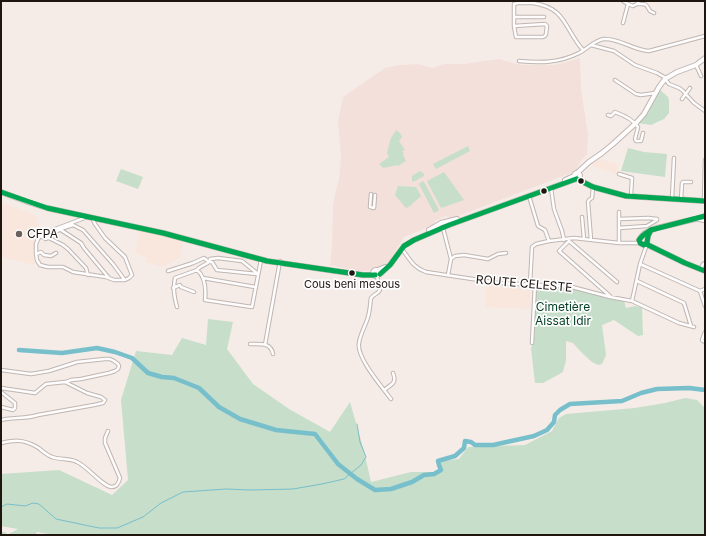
<!DOCTYPE html>
<html>
<head>
<meta charset="utf-8">
<style>
	body { margin:0 }
	#map { position:relative; width:706px; height:536px; overflow:hidden; background:#f5ece8; font-family:Inter,sans-serif }
	canvas { display:block }
	.frame { position:absolute; inset:0; border:2px solid #1f1610; pointer-events:none }
</style>
</head>
<body>
<div id="map">
<canvas width="706" height="536"></canvas>
<div class="frame"></div>
</div>
<script>
const ctx = document.querySelector('canvas').getContext('2d');
ctx.lineJoin = 'round';
function fillPath(path, color) { ctx.fillStyle = color; ctx.fill(path, 'evenodd'); }
function stroke(path, color, width, dash) { ctx.strokeStyle = color; ctx.lineWidth = width; ctx.lineCap = dash ? 'butt' : 'round'; ctx.setLineDash(dash || []); ctx.stroke(path); }
function write(font, color, halo, rows, align = 'center') {
  ctx.font = font + ' Inter,sans-serif'; ctx.lineWidth = 3.5; ctx.setLineDash([]); ctx.textBaseline = 'middle'; ctx.strokeStyle = halo; ctx.fillStyle = color; for (const [text, x, y, turn = 0] of rows) {
    ctx.save(); ctx.translate(x, y); ctx.rotate((+turn || 0) * Math.PI / 180); ctx.textAlign = isNaN(turn) ? turn : align; if (halo) ctx.strokeText(text, 0, 0); ctx.fillText(text, 0, 0); ctx.restore();
  }
}
const built = new Path2D(`
	M599 159 618 164 617 170H618L617 174 590 165Z
	M1 202 36 216 39 225 40 231 37 235 33 254 35 265 1 257Z
	M140 229 183 238 181 257 162 267 146 262V257L141 256V255L137 254 135 255Z
	M486 285 531 286 530 309 486 307Z`);
const medical = new Path2D(`
	M580 58 581 88 588 135 587 154 580 162 576 171 451 219 446 216 437 220 435 221 434 225 404 237 390 260 385 265 375 270 366 271H358L330 265 332 247 333 205 336 190 339 179 341 157 338 121 343 97 385 68 399 65 418 64 432 68 445 64H463L499 59 513 63 522 65H554L564 63Z`);
const green = new Path2D(`
	M659 89 668 97 669 101V113L664 119 651 125 638 123Z
	M396 130 400 133 402 137 399 141 405 150 402 151 404 154 403 155 406 161 398 166 397 165 383 168 379 164 389 157 387 153 391 138Z
	M468 146 470 151 436 169 433 164Z
	M628 148 644 152 667 154 665 177 621 171Z
	M121 169 143 177 138 189 116 181Z
	M420 171 424 174V176L413 182 412 181V176Z
	M444 172 464 200 441 208 427 181Z
	M423 181 424 182 439 210 434 213 419 184 420 183Z
	M398 186 416 187 421 196 410 206 406 208 395 195Z
	M536 285 571 288 624 301 626 308 635 306 642 308 643 335 638 336 614 320 602 325 606 355 602 364 598 365 592 362 581 352 573 343 566 341V360L563 372 543 383H535L531 348 534 342Z
	M208 319 233 322 227 349 253 384 289 409 330 432 350 402 364 451 371 482 411 472H443L440 464 443 461 459 459 468 447 525 445 552 431 559 418 566 414 635 408 665 403 685 398 697 400 705 408V535H244L243 534 233 535H54L37 532 36 534 39 535H1V532H5L7 535 18 529 1 526V474L59 470 112 495 128 480 121 400 136 351 172 355 182 338 206 345Z`);
const stream = new Path2D(`
	M1 507 7 504 25 506 33 503 39 504 56 519 99 528H117L143 517 161 503 183 492 226 489 250 490 293 489 322 484 344 479 361 465 366 457 360 442 357 424`);
const river = new Path2D(`
	M19 350 62 353 97 348 115 352 132 358 148 373 162 377 174 378 199 388 219 407 240 419 276 430 315 434 338 464 357 479 375 490 391 489 412 482 424 475 434 474 441 470 439 465 438 461 455 456 464 448 465 441 471 442 475 445H493L534 436 547 430 554 422 555 415 560 410 570 404 622 401 641 393 657 389 689 388 705 390`);
const minor = new Path2D(`
	M533 1V3C567 8 564 29 583 50
	M623 1 628 4 633 6 637 4 639 1
	M519 3H533
	M637 4C647 4 645 3 650 11L654 13
	M514 17H544
	M623 23 628 4
	M514 26 545 24 547 26 546 34 545 36 543 37H516L514 26V4L518 3 519 1
	M591 45 614 51 635 65 657 73 666 78
	M519 61C541 63 559 63 579 53 587 49 595 40 604 39 619 38 633 50 649 51L705 36
	M696 65 701 76
	M665 79 669 84 679 88 682 90 694 103 705 111
	M615 80 636 94 641 95 655 93
	M682 99 690 88
	M608 115 611 116 615 112C623 115 633 119 638 127L635 139 636 141H641L643 133
	M619 174 632 178 631 196
	M551 188 554 209 562 231 564 240
	M371 194 370 207 374 208 375 195
	M529 196 538 226 545 230 549 241
	M672 199 674 158
	M681 200 682 183 683 182H691
	M704 201 705 160
	M619 212V243
	M87 217 42 234 38 239 36 244V254L37 260 40 265 48 267H63L73 272 106 277 114 280H125L129 278 132 275 125 257 105 238 95 224 92 218
	M582 217 584 239
	M619 219 648 218 657 219V220L647 226 619 228
	M695 219 705 221
	M443 228 451 259
	M61 230 81 243 84 248 109 278
	M40 236 46 239C50 237 50 235 54 233 59 229 67 227 73 225L83 230 113 264 124 279
	M49 238 63 245 68 249 86 268 88 275
	M591 240 588 202 589 200 592 198 593 187
	M569 241 559 251 610 296
	M569 241 617 282
	M402 249C410 260 413 267 426 272L499 283 560 286 572 287 610 297 632 301 679 323 694 327
	M36 254 41 252 44 255 51 256 56 253
	M640 264 700 291 705 306
	M701 269 703 264 705 263
	M197 270C199 267 205 265 209 262H212L217 270 257 274
	M168 271 193 263 204 258 209 262 210 259 218 258 242 261 258 274
	M448 275 451 259 455 256 464 255 488 259 498 254 506 253
	M377 276 380 290C378 294 374 294 371 298 370 304 370 311 368 317 366 325 360 334 359 343 356 357 382 387 391 399
	M203 278 255 287
	M637 281 684 303 691 326
	M530 284 532 247 536 244 549 241 574 238 619 243H640
	M173 288 180 285 181 287 194 292
	M700 291 705 289
	M632 301 640 264 647 244
	M177 307C174 296 173 289 175 278L197 270C206 277 206 290 205 300L252 307 261 260
	M705 332 702 340 703 341 705 342
	M532 343 535 284
	M250 344C259 344 271 342 273 354
	M265 345 280 261
	M1 370 31 374 49 371 77 362 105 359H110L114 361 118 364 119 366 118 369 115 371 109 373 81 379 71 380 66 382
	M1 388 35 393 46 384 65 382 87 393 101 397 105 400 103 403 94 405 38 415C26 419 13 417 1 420
	M384 390C392 384 397 383 393 373
	M1 392 15 403V408L13 410 1 407
	M1 443C15 440 23 439 37 447 42 450 46 455 52 457 60 460 70 458 77 462 87 466 103 487 112 487 117 487 119 482 120 478L105 443V438L108 431`);
const secondary = new Path2D(`
	M576 174 589 162 602 153 613 144 636 123 644 114 659 87 665 79 677 72 696 65 705 58`);
const primary = new Path2D(`
	M574 176a3 3 0 1 1 6 0a3 3 0 1 1-6 0Z
	M577 179 593 187 626 196 705 201
	M565 180 574 176
	M1 192 28 202 47 208 163 233 267 261 363 275H375
	M429 230 441 223 457 219
	M651 230 648 236 647 243 644 245 640 243 639 240C642 234 650 230 657 228L695 219 705 216
	M646 244 685 263 705 271
	M373 273a3 3 0 1 1 6 0a3 3 0 1 1-6 0Z
	M378 270 385 267
	M380 274 390 265 404 246 414 240 449 225 515 201 576 179`);
const bus1 = new Path2D(`
	M577 179 593 187 626 196 705 201
	M1 192 47 208 163 233 267 261 363 275H375
	M651 230 648 236 647 243 644 245 640 243 639 240C642 235 646 233 651 230Z
	M651 230 705 216
	M646 244 685 263 705 271
	M380 274 390 265 404 246 414 240 449 225 576 179`);
const markers = [
	[581,181,3.5,"#1f1610"],
	[544,191,3.5,"#1f1610"],
	[19,234,4,"#6a615c"],
	[352,273,3.5,"#1f1610"]
];
const busNames = [
	["Cous beni mesous",352,285]
];
const poiNames = [
	["CFPA",27,234]
];
const streetNames = [
	["ROUTE CELESTE",524,284,5]
];
const parkNames = [
	["Cimetière",563,307],
	["Aissat Idir",563,321]
];
fillPath(built, '#f9e6dc');
fillPath(medical, '#f3e0db');
fillPath(green, '#c6deca');
stroke(stream, '#78bfcc', 1);
stroke(river, '#78bfcc', 4.5);
stroke(minor, '#bfb6b2', 4.5);
stroke(secondary, '#bfb6b2', 6);
stroke(primary, '#bfb6b2', 6);
stroke(minor, '#fefcfc', 2.5);
stroke(secondary, '#fefcfc', 4);
stroke(primary, '#fefcfc', 4);
stroke(bus1, '#00a651', 5);
for (const [x, y, r, color] of markers) { const dot = new Path2D(); dot.arc(x, y, r, 0, 2 * Math.PI); ctx.fillStyle = color; ctx.fill(dot); stroke(dot, '#fcfcfc', 1.5); }
write('11px', '#1f1610', '#fcfcfc', busNames);
write('12px', '#1f1610', '#fcfcfc', poiNames, 'left');
write('12px', '#1f1610', '#fcfcfc', streetNames);
write('12px', '#003f22', '#fcfcfc', parkNames);
</script>
</body>
</html>
